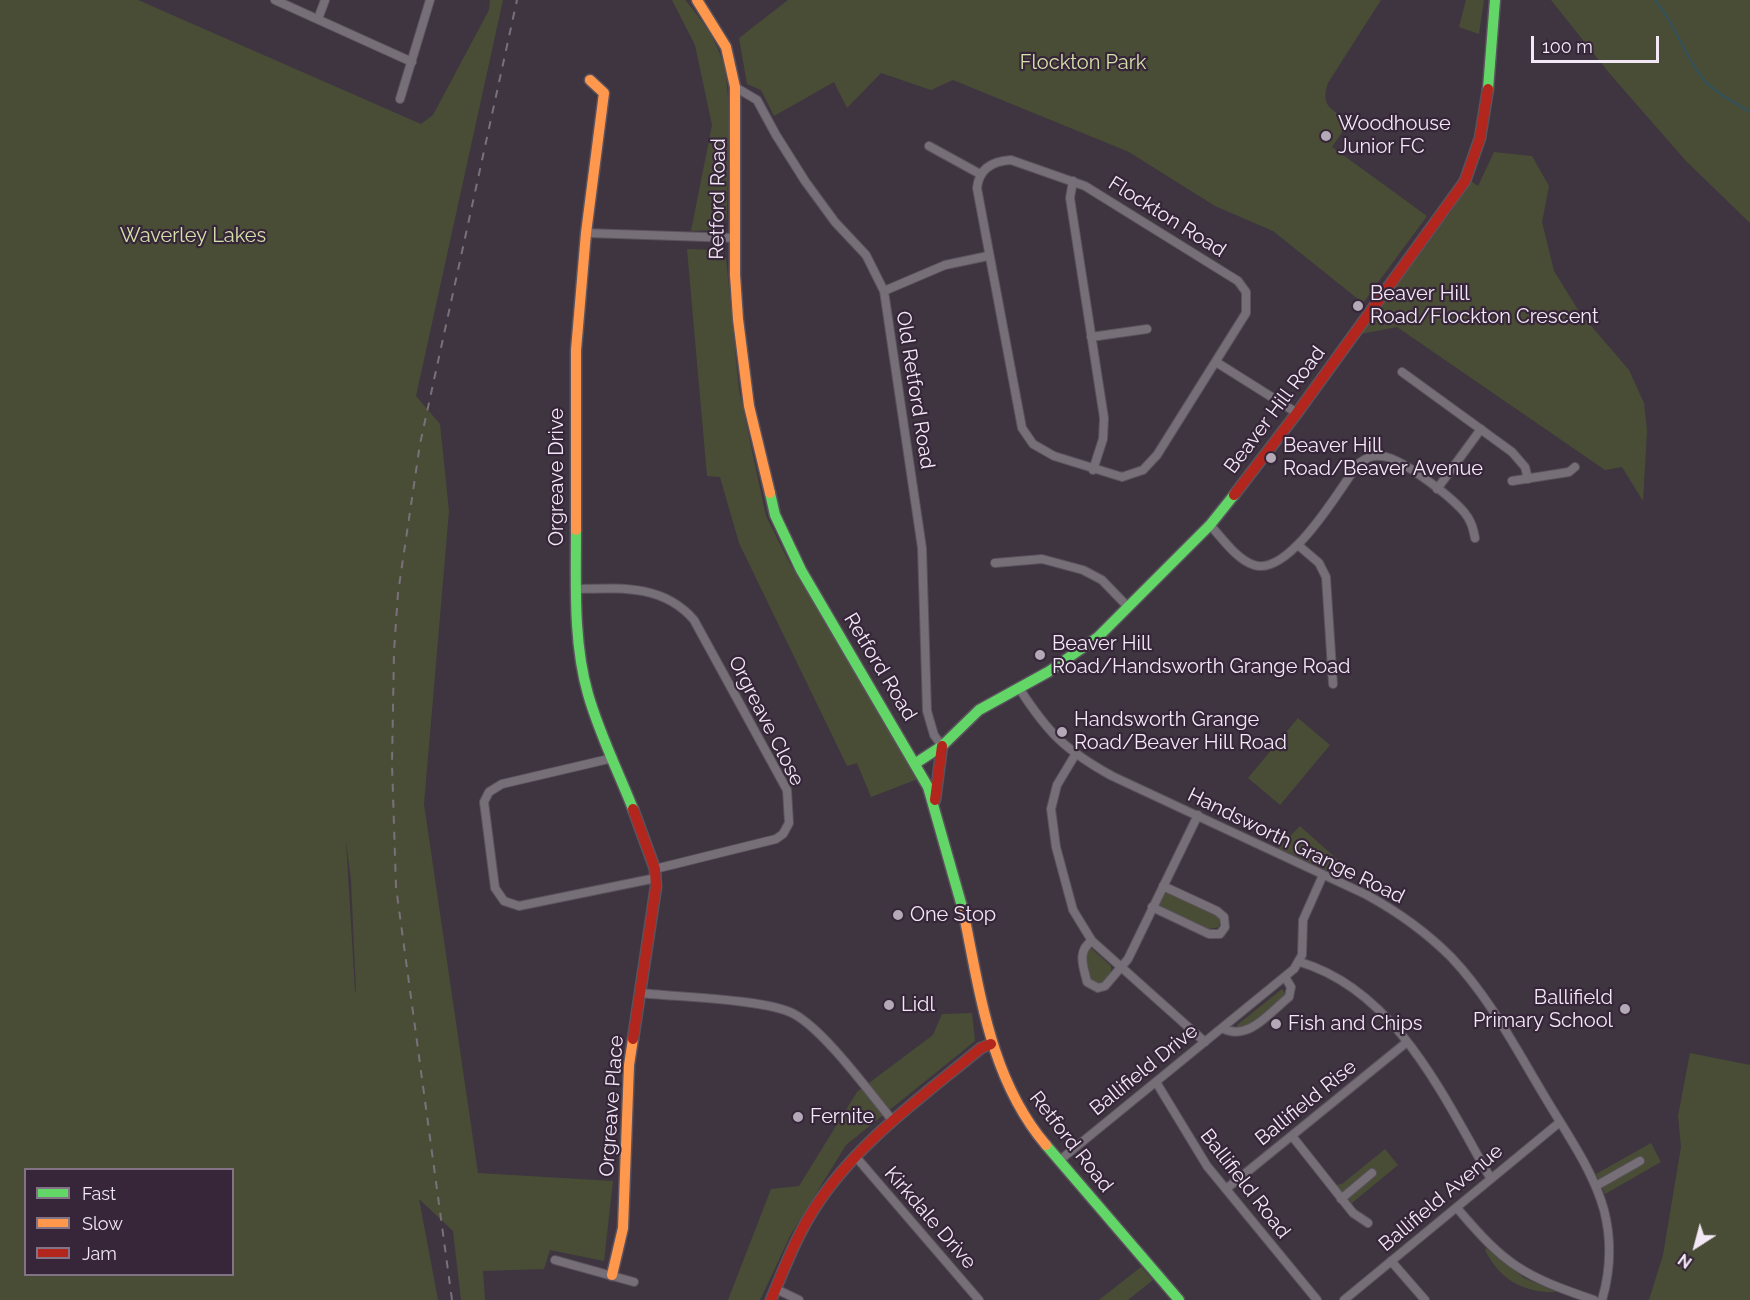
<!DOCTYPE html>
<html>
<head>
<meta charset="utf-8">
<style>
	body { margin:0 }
	#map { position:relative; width:1750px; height:1300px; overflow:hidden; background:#3e3540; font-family:Raleway,sans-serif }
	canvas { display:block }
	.legend { position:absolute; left:24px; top:1168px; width:210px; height:108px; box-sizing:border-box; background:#37263a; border:2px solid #827485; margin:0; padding:8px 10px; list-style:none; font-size:18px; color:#f3e8f5 }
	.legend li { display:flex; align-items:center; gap:12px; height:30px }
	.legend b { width:30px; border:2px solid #827485 }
	.north { position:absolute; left:1666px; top:1216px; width:60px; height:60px; -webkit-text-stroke:4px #37263a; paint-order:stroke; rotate:216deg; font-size:16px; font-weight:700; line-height:24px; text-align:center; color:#f3e8f5 }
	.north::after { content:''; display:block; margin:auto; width:21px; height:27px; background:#f3e8f5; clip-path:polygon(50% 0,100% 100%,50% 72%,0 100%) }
	.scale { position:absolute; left:1531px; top:36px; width:128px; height:27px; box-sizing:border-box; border:3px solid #f3e8f5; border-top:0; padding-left:8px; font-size:18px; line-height:21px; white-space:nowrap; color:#f3e8f5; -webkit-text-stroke:4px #37263a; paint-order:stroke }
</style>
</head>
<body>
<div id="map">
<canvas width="1750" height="1300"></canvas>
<ul class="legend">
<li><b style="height:8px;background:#63d668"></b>Fast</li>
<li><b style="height:8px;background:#ff974d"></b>Slow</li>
<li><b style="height:8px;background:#b3261e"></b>Jam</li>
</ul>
<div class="north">N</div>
<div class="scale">100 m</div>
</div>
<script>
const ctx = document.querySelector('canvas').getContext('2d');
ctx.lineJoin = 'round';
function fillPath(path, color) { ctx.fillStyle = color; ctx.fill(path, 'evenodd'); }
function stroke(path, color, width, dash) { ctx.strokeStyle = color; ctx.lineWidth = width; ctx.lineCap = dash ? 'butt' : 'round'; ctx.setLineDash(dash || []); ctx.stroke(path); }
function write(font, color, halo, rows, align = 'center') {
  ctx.font = font + ' Raleway,sans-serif'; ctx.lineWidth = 4.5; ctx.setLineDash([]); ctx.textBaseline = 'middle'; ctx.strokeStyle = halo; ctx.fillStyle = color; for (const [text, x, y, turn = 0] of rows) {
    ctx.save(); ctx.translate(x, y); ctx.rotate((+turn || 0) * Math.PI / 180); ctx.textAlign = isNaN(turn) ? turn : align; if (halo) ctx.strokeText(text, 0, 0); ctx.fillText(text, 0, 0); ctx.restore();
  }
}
const green = new Path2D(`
	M0 0H138L421 124 433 115 489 10 490 0H503L416 396 440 424 449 511 424 804 478 1173 613 1181 604 1261 550 1250 544 1269 483 1271 485 1300H461L453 1231 419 1199 438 1300H0ZM346 841 351 880 356 992 355 991ZM26 1170H232V1274H26Z
	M672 0H685C702 20 718 41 724 67 733 108 727 175 727 219L715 230 691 231 712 125 695 45Z
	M788 0H1381L1328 83C1320 107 1331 108 1349 122L1332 147 1427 216 1363 303 1273 231 1215 206 1129 152 953 80 931 90 881 73 847 108 834 82 774 116 761 90 747 84 739 38Z
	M1466 0H1484L1479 34 1459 27Z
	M1551 0H1750V223L1686 161 1610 74Z
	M1494 152 1532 156 1549 186 1542 222 1554 271 1580 313 1629 370 1644 403 1647 431 1643 501 1622 467 1605 470 1397 327 1361 334 1453 209 1471 181 1478 186Z
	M687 249 718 250 726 258 739 390 766 516 788 560 918 779 871 797 857 763 847 766 739 543 720 477 707 476Z
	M1298 718 1330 745 1280 805 1248 778Z
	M1300 826 1339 861V876L1278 848Z
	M1168 892 1214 914 1219 918V927L1206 930 1161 908 1159 903 1163 895Z
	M1088 948H1091L1111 966V974L1102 984 1091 981 1085 953Z
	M1282 989 1286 995 1242 1031 1237 1025Z
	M972 1013 975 1041 846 1145 791 1234 760 1300H728L771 1189 799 1186 857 1092 933 1035 942 1014Z
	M1690 1053 1750 1065V1300H1649L1663 1255 1681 1147 1678 1116Z
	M1651 1143 1661 1162 1605 1194 1596 1174Z
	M1385 1149 1398 1165 1352 1203 1336 1185 1342 1184Z
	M1486 1248 1524 1278 1557 1292C1523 1293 1500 1280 1485 1250Z
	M1141 1267 1153 1280 1128 1300H1099Z`);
const stream = new Path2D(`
	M1655 0C1676 25 1684 56 1704 80 1715 93 1736 103 1750 112`);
const street = new Path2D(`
	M275 0 412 62
	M318 19 325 0
	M735 87 757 100 776 135 805 181 835 222 866 255 884 291 922 548 927 711 934 735 942 746
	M400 99 430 0
	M929 146 980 174
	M1011 160 1085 186 1238 281 1246 292V313L1157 455 1143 470 1122 477 1054 456 1033 444 1022 428 977 188C979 169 992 161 1011 160Z
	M1073 181 1070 198 1104 418 1103 439 1093 470
	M586 233 735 238
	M884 291 945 265 988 256
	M1091 337 1147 329
	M1216 362 1297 413
	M1402 372 1512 452 1525 467 1528 479
	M1512 481 1569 472 1575 467
	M1437 489 1481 429
	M1210 525C1222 538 1237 560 1254 565 1289 577 1340 489 1358 464 1365 459 1371 455 1380 456 1400 456 1451 497 1464 512 1471 520 1473 528 1475 538
	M1298 545 1319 563 1326 577 1333 684
	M995 563 1042 559 1083 570 1102 580 1128 607
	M576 589C620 588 663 584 694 620L787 790 789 823 783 834 776 839 655 869
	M1019 688C1048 733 1065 750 1112 776L1367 895C1398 912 1426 932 1451 957 1490 998 1516 1049 1545 1097 1566 1133 1593 1170 1604 1210 1612 1241 1611 1269 1602 1300
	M1075 755 1057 785 1051 809 1056 847 1073 910 1092 941 1205 1042
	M613 758 502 784 489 792 484 802 495 888 504 901 519 906 656 878
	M1152 907 1209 934H1220L1225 927 1224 917 1217 911 1163 886
	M1092 941C1076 951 1084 968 1087 982L1098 988 1105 986 1128 959 1198 815
	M1300 962C1397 991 1444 1098 1491 1179
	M640 993C676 997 766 999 794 1014 825 1031 869 1092 893 1121
	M1222 1028C1248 1042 1269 1013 1289 997L1291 987 1285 977
	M1156 1082 1207 1166 1317 1300
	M1292 1136 1353 1213 1368 1223
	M856 1157 979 1300
	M1060 1160 1294 969 1302 955 1303 920 1323 875
	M1596 1186 1640 1161
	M1226 1189 1407 1042
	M1341 1199 1372 1173
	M1457 1208C1505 1265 1523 1276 1594 1300
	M555 1260 634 1282
	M1391 1261 1425 1300
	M776 1289 799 1300
	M1344 1300 1560 1122`);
const fast = new Path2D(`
	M1488 89 1495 0
	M770 493 775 515 801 570 928 787 963 910
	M576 530C576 583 573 642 588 694 599 733 618 771 633 809
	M916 763 942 746 979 710 1048 672 1098 637 1210 525 1234 495
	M1046 1145 1179 1300`);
const slow = new Path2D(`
	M697 0 726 47 735 87V275L738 319 749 406 770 493
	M576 530V350L586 233 604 93 590 80
	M963 910C980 992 990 1079 1046 1145
	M612 1275 623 1228 629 1065 633 1039`);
const jam = new Path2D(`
	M1234 495 1297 413 1465 181 1480 138 1488 89
	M935 800 942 746
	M633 1039 656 887 655 869 633 809
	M771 1300C784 1269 796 1237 814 1209 856 1143 922 1097 981 1048L991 1044`);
const rail = new Path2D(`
	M452 1300 396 887 392 764 394 651 398 593 420 444 517 0`);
const markers = [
	[1326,136,6,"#b4a9b6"],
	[1358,306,6,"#b4a9b6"],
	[1271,458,6,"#b4a9b6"],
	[1040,655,6,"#b4a9b6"],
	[1062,732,6,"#b4a9b6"],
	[898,915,6,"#b4a9b6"],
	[889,1005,6,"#b4a9b6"],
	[1625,1009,6,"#b4a9b6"],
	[1276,1024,6,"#b4a9b6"],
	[798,1117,6,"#b4a9b6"]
];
const parkNames = [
	["Flockton Park",1083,63],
	["Waverley Lakes",193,236]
];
const poiNames = [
	["Woodhouse",1338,124],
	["Junior FC",1338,147],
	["Beaver Hill",1370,294],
	["Road/Flockton Crescent",1370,317],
	["Beaver Hill",1283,446],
	["Road/Beaver Avenue",1283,469],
	["Beaver Hill",1052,644],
	["Road/Handsworth Grange Road",1052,667],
	["Handsworth Grange",1074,720],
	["Road/Beaver Hill Road",1074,743],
	["One Stop",910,915],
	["Ballifield",1613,998,"right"],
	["Primary School",1613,1021,"right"],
	["Lidl",901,1005],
	["Fish and Chips",1288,1024],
	["Fernite",810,1117]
];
const streetNames = [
	["Retford Road",718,199,-89],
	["Flockton Road",1167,217,32],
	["Old Retford Road",915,390,81],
	["Beaver Hill Road",1275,410,-53],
	["Orgreave Drive",557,477,-90],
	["Retford Road",880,667,59],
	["Orgreave Close",766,721,63],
	["Handsworth Grange Road",1296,846,26],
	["Ballifield Drive",1144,1070,-39],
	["Ballifield Rise",1306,1103,-39],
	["Orgreave Place",612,1106,-86],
	["Retford Road",1071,1142,52],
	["Ballifield Road",1245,1184,52],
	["Ballifield Avenue",1441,1198,-40],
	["Kirkdale Drive",930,1218,49]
];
fillPath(green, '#494d36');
stroke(stream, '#32525e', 2);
stroke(street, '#5a525c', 10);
stroke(fast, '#5a525c', 13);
stroke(slow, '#5a525c', 13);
stroke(jam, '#5a525c', 13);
stroke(street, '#766f77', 8);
stroke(fast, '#63d668', 10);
stroke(slow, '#ff974d', 10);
stroke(jam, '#b3261e', 10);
stroke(rail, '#79717a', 2, [8, 8]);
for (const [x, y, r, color] of markers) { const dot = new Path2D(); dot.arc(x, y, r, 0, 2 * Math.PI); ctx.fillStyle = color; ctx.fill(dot); stroke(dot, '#37263a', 2); }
write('20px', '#d3e1a8', '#37263a', parkNames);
write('20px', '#f3e8f5', '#37263a', poiNames, 'left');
write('20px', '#f3e8f5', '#37263a', streetNames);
</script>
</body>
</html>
